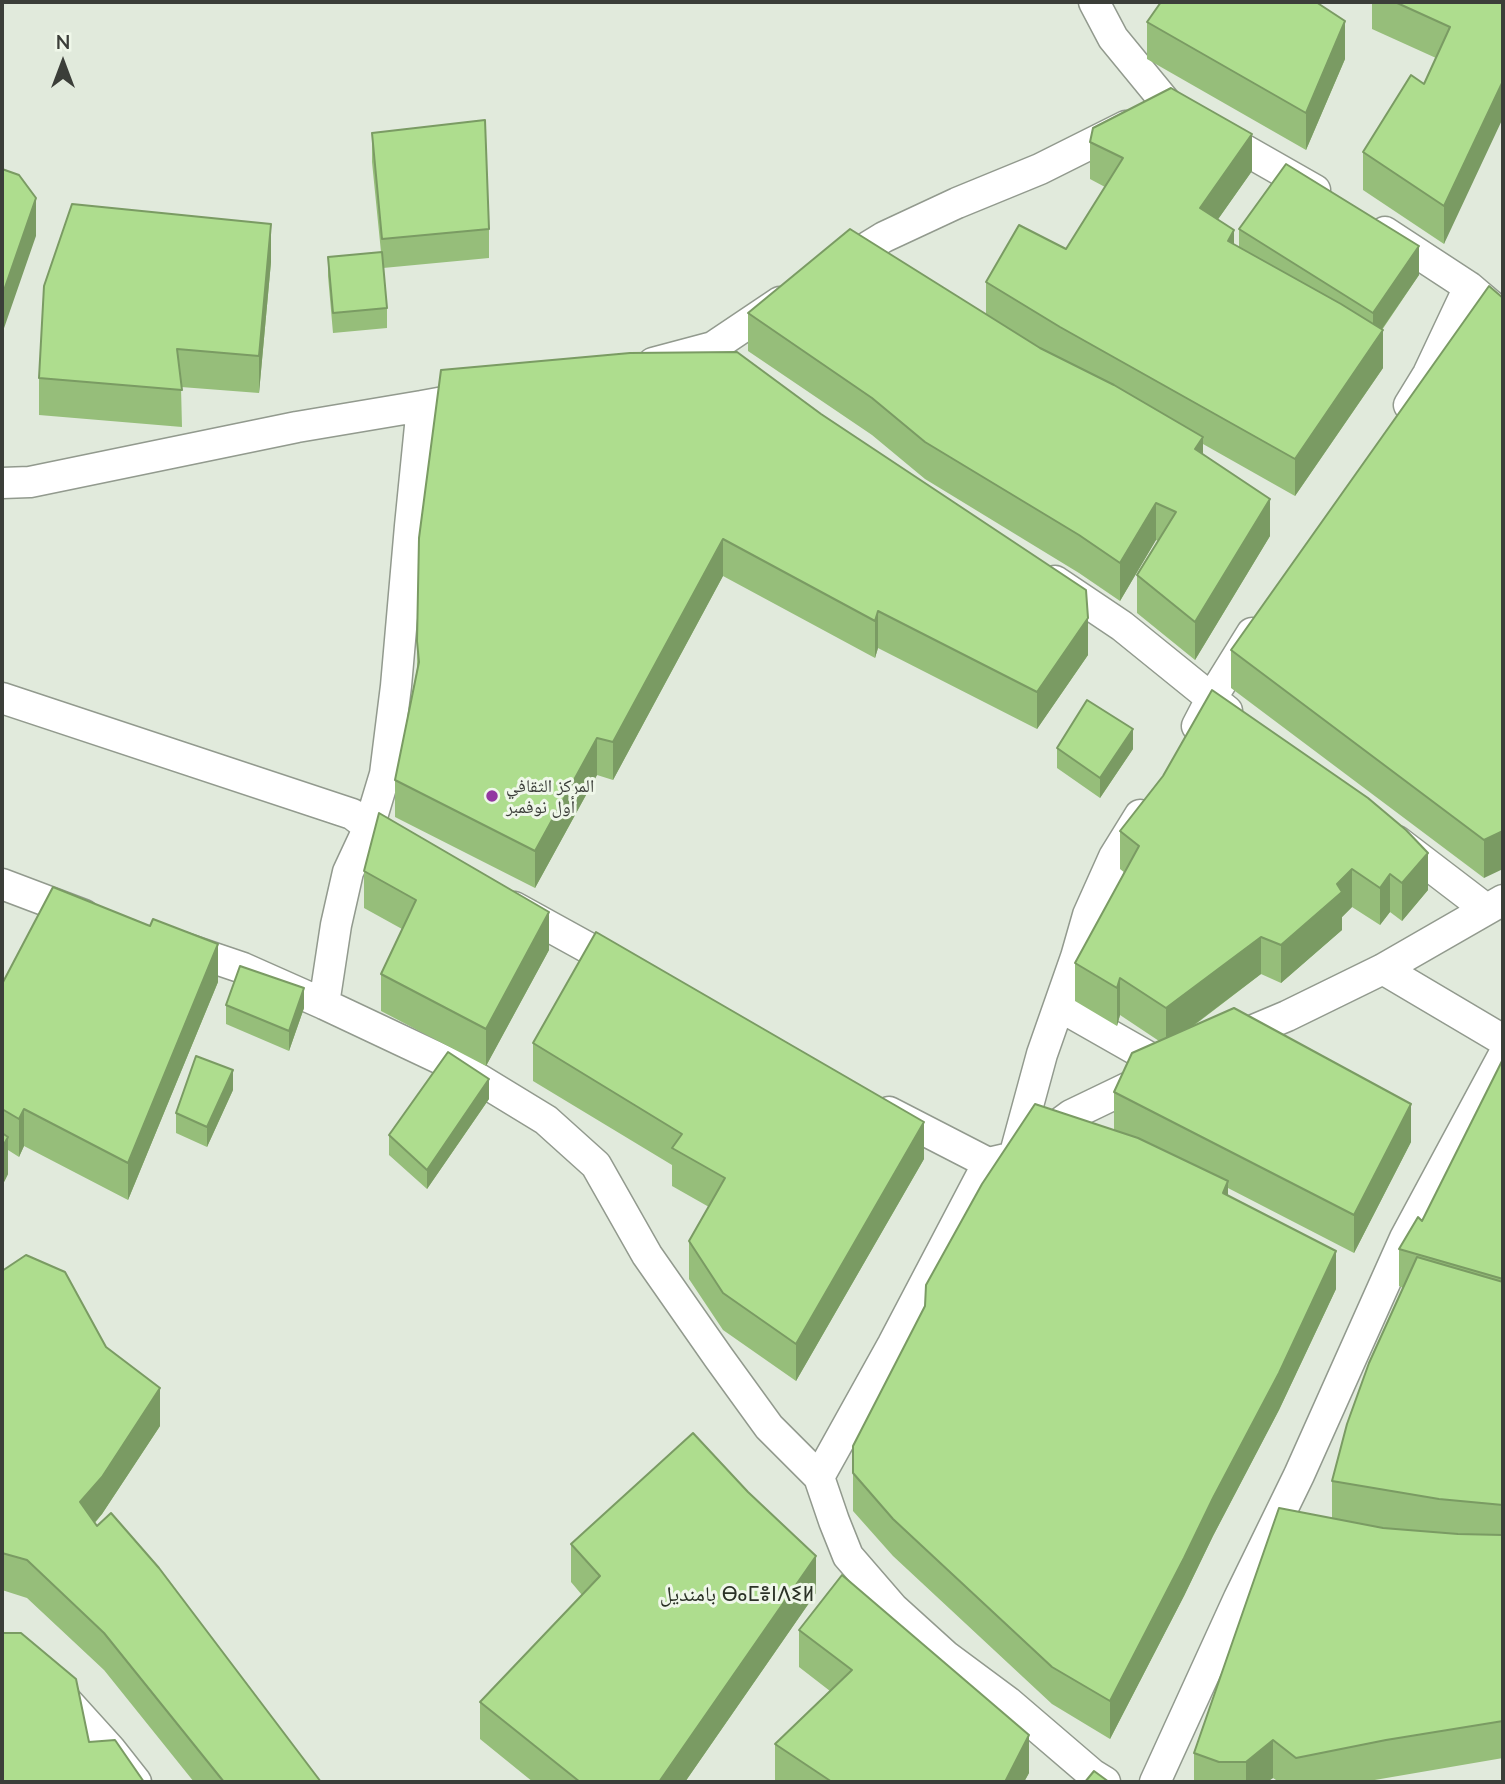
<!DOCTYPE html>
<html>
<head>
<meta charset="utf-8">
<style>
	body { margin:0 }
	#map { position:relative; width:1505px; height:1784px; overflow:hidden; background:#e1eadc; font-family:Lato,sans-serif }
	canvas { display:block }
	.frame { position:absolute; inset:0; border:4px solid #3b3e39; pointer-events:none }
	.north { position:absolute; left:28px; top:28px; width:70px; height:70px; -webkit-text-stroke:5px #eff7e9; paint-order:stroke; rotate:0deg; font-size:19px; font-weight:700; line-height:28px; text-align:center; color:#3b3e39 }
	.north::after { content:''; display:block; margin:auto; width:24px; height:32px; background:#3b3e39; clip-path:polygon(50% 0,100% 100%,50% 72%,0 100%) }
</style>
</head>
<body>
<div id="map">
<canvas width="1505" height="1784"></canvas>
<div class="frame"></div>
<div class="north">N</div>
</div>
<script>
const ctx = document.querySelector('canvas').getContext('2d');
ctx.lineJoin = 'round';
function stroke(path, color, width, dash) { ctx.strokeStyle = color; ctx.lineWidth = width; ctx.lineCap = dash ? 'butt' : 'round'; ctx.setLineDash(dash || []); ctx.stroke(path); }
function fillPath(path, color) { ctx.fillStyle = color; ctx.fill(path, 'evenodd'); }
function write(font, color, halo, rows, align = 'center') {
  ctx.font = font + ' Lato,"Noto Naskh Arabic","Noto Sans Tifinagh",sans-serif'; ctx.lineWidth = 6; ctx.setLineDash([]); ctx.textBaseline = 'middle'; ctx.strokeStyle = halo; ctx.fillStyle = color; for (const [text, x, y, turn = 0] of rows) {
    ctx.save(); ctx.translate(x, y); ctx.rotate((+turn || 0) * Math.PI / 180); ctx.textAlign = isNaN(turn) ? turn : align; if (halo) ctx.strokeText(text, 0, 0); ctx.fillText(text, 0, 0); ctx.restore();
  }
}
const street = new Path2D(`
	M1094 2 1113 38 1168 105
	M1215 133 1315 190
	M1385 232 1469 287
	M840 264 884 237 957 203 1040 169 1126 126
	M653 363 713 347 780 302
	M1409 405 1428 374 1469 287 1503 316
	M2 483 30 482 297 427 422 406
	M1055 581 1122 626 1227 711
	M2 698 352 814 369 827 385 836
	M1197 726 1211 699 1252 633
	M1397 841 1486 909
	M2 884 84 915
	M514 907 621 966
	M181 947 243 968 324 1004 464 1070 546 1120 596 1165 647 1255 719 1358 769 1427 819 1477
	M1383 969 1503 1040
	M324 1004 336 925 348 872 369 827 385 774 396 686 410 526 422 406 477 396
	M1059 1006 1168 1068
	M1230 1040 1287 1016 1383 969 1503 900
	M889 1112 988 1163
	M1014 1157 1042 1054 1076 957 1088 915 1114 857 1140 815
	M2 1658 34 1669 62 1696 110 1749 136 1782
	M1105 1782 1092 1774 1008 1702 946 1656 893 1608 848 1556 834 1521 819 1477 893 1344 988 1163 1014 1157 1071 1115 1150 1077
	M1155 1782 1239 1598 1299 1475 1405 1238 1503 1056`);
const wall = new Path2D(`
	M1372 2H1503L1444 244 1363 190V152L1424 84 1436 58 1372 29Z
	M1147 22 1345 59 1306 150 1147 59Z
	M372 133 489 229V258L383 268 387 308V328L333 333 328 276V257L381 252 372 162Z
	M1090 142 1252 171 1218 219 1234 245 1239 247V229L1419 275 1382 330 1383 368 1295 496 1203 444V454L1270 536 1195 660 1137 613V575L1158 541 1156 540 1120 601 1079 573 925 479 872 435 748 351V313L986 314V282L1066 249 1105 187 1090 179Z
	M271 262 259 393 181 387 182 427 39 415V378Z
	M1503 298 1484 878 1231 688V650Z
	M441 370 1088 655 1037 729 878 648 875 658 723 576 613 780 597 775 535 888 395 817V780L417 669 419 538Z
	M1057 748 1133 749 1100 798 1057 768Z
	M1163 776 1428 890 1402 921 1390 912 1380 925 1352 907 1342 917V930L1281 983 1261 974 1192 1027 1411 1142 1354 1253 1228 1188V1196L1336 1289 1279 1410 1213 1536 1184 1596 1110 1739 1052 1704 893 1556 853 1511V1446L925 1306 1114 1130V1092L1159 1041 1120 1015 1117 1026 1075 1001V963L1125 873 1120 869V831Z
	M364 871 549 950 486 1066 381 1011V974L402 929 364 908Z
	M218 982 128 1200 24 1146 19 1157 8 1150V1174L2 1186V984Z
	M226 1005 304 1008 289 1051 226 1024Z
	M533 1043 924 1159 796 1381 723 1330 689 1279V1241L709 1207 672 1186V1165L533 1081Z
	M1503 1059V1758L1363 1782H1279L1273 1778 1267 1782H1194V1753L1332 1518V1481L1403 1288 1399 1286V1249L1422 1221Z
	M233 1090 207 1147 176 1133V1113Z
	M489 1099 427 1189 389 1155V1135Z
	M2 1271 106 1347 160 1426 102 1514 95 1523 321 1782H194L104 1670 27 1598 2 1590Z
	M571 1544 816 1593 685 1782H533L480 1739V1702L582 1595 571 1582Z
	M799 1630 1029 1773 1024 1782H777L775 1781V1744L830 1691 799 1667Z`);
const shadedWall = new Path2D(`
	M1345 21V59L1306 150V113Z
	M1503 81V118L1444 244V206Z
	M1252 134V171L1200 245V208Z
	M36 198V236L2 334V296Z
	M271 224V262L259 393V356Z
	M1234 230V268L1228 241Z
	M1419 246V275L1373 342V313Z
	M1383 330V368L1295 496V459Z
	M1203 437V474L1195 449Z
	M1270 499V536L1195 660V622Z
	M1156 503V540L1120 601V563Z
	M723 539V576L613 780V742Z
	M878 611V648L875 658V621Z
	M1088 618V655L1037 729V692Z
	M1133 729V749L1100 798V778Z
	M597 738V775L535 888V851Z
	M1503 831V869L1484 878V840Z
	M1428 853V890L1402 921V883Z
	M1352 869V907L1342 917V930L1281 983V945L1337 884Z
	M1390 874V912L1380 925V888Z
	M549 912V950L486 1066V1029Z
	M1261 937V974L1166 1046V1008Z
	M218 944V982L128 1200V1163Z
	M1120 978V1015L1117 1026V988Z
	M304 988V1008L289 1051V1031Z
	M233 1070V1090L207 1147V1127Z
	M489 1079V1099L427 1189V1170Z
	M1411 1104V1142L1354 1253V1215Z
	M24 1109V1146L19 1157V1119Z
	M924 1122V1159L796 1381V1344Z
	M8 1137V1174L2 1186V1148Z
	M1228 1181V1219L1223 1193Z
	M1336 1251V1289L1279 1410 1213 1536 1184 1596 1110 1739V1701Z
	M160 1388V1426L102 1514 80 1539V1502Z
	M816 1556V1593L685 1782H659Z
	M1029 1735V1773L1024 1782H1005Z
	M1273 1740V1778L1267 1782H1246V1762Z`);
const building = new Path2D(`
	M1161 2H1316L1345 21 1306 113 1147 22Z
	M1395 2H1503V81L1444 206 1363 152 1411 75 1424 84 1450 27Z
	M1171 88 1252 134 1200 208 1234 230 1228 241 1341 304 1383 330 1295 459 1060 327 986 282 1019 225 1066 249 1123 158 1090 142 1093 128Z
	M485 120 489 229 382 239 372 133Z
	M1286 164 1419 246 1373 313 1239 229Z
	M2 169 19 175 36 198 2 296Z
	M72 204 271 224 259 356 177 349 182 390 39 378 44 286Z
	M850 229 1040 348 1114 385 1203 437 1195 449 1270 499 1195 622 1137 575 1176 512 1156 503 1120 563 1079 535 925 442 872 398 748 313Z
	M382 252 387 308 333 313 328 257Z
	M1489 286 1503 298V831L1484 840 1231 650Z
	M737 352 821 414 1086 590 1088 618 1037 692 878 611 875 621 723 539 613 742 597 738 535 851 395 780 419 662 417 641 419 538 441 370 630 353Z
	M1212 690 1368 798 1406 830 1428 853 1402 883 1390 874 1380 888 1352 869 1337 884 1342 892 1281 945 1261 937 1166 1008 1120 978 1117 988 1075 963 1139 846 1120 831 1163 776Z
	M1087 700 1133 729 1100 778 1057 748Z
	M379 813 549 912 486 1029 381 974 416 900 364 871Z
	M53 887 150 926 153 919 218 944 128 1163 24 1109 19 1119 2 1109V984Z
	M596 932 924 1122 796 1344 723 1293 689 1241 725 1178 672 1148 682 1134 533 1043Z
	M240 966 304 988 289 1031 226 1005Z
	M1234 1008 1411 1104 1354 1215 1114 1092 1132 1053Z
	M448 1052 489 1079 427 1170 389 1135Z
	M196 1056 233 1070 207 1127 176 1113Z
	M1503 1059V1279L1399 1249 1418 1217 1422 1221Z
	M1035 1104 1138 1138 1228 1181 1223 1193 1336 1251 1279 1373 1213 1498 1184 1558 1110 1701 1052 1667 893 1519 853 1473V1446L925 1306 926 1285 982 1184Z
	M2 1133 8 1137 2 1148Z
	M26 1255 65 1272 106 1347 160 1388 102 1477 80 1502 97 1526 111 1513 159 1568 321 1782H224L104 1633 27 1560 2 1553V1271Z
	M1417 1257 1503 1282V1505L1439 1499 1332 1481 1347 1424 1369 1363Z
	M693 1433 748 1492 816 1556 659 1782H580L480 1702 600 1576 571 1544Z
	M1279 1508 1383 1528 1458 1534 1503 1535V1721L1386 1740 1296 1758 1273 1740 1246 1762H1219L1194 1753Z
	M842 1575 1029 1735 1005 1782H832L775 1744 852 1670 799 1630Z
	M2 1633H21L76 1679 89 1742 115 1740 144 1782H2Z
	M1094 1771 1109 1782H1085Z`);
const markers = [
	[492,796,7,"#9337a1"]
];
const poiNames = [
	["المركز الثقافي",506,786],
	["أول نوفمبر",506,807]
];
const quarterNames = [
	["بامنديل ⴱⴰⵎⴻⵏⴷⵉⵍ",737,1594]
];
stroke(street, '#929a8e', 33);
stroke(street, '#fff', 30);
fillPath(wall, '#96be7a');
fillPath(shadedWall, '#7a9b63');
fillPath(building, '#aedd8e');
stroke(building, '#7a9b63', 2);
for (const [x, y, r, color] of markers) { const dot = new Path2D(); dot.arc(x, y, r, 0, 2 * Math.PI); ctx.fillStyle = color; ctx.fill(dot); stroke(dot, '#eff7e9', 2.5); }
write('18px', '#3b3e39', '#eff7e9', poiNames, 'left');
write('21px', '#2b3227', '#eff7e9', quarterNames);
</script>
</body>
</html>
